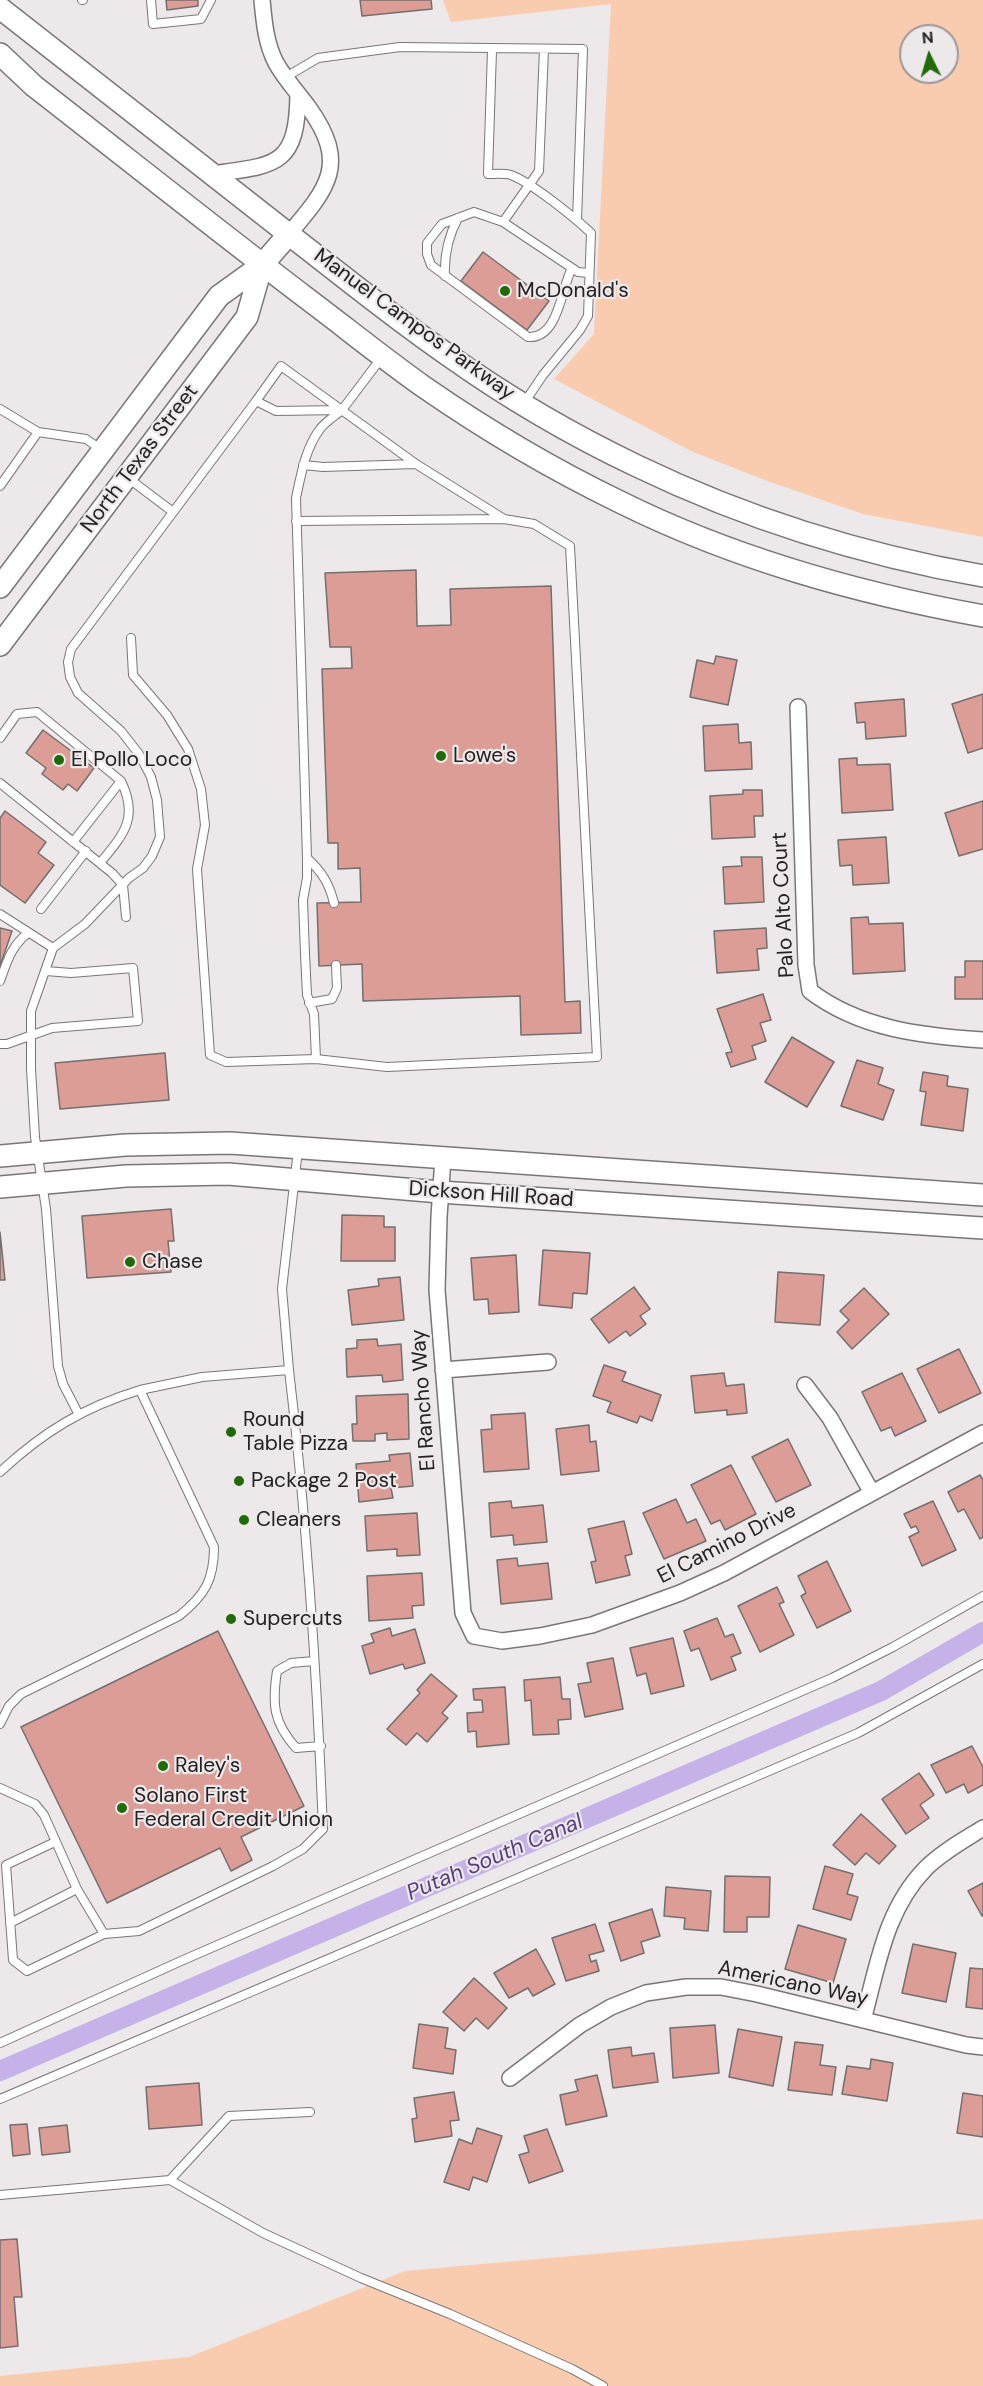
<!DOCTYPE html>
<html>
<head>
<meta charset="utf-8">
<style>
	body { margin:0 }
	#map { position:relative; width:983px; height:2386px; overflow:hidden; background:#ede8e9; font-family:"DM Sans",sans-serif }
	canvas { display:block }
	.north { position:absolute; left:899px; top:24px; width:60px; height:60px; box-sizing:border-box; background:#ede8e9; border:2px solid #9c9899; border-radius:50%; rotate:355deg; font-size:16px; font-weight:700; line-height:24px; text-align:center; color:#232122 }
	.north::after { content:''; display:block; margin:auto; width:21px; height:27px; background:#206a08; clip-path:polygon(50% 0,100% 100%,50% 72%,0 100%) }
</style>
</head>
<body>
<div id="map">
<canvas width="983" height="2386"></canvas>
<div class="north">N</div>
</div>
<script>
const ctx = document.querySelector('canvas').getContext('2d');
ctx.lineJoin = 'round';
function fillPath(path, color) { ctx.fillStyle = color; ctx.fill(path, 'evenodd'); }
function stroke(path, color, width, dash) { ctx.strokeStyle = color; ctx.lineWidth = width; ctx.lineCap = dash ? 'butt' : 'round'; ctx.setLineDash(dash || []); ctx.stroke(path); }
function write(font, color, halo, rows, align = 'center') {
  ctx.font = font + ' "DM Sans",sans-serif'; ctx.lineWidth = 4.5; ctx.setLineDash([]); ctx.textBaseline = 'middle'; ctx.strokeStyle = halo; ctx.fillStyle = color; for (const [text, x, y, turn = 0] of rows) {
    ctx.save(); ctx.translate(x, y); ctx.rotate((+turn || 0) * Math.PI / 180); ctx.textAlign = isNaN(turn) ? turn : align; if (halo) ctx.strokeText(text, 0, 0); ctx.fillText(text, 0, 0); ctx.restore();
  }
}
const green = new Path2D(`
	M443 0H983V537L863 514 770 482 693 452 554 379 594 334 611 4 451 22ZM911 36H947V72H911Z
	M983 2219V2386H0V2376L189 2357 405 2271Z`);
const canal = new Path2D(`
	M0 2071 881 1691 983 1632`);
const building = new Path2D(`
	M166 0H198V6L167 10Z
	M360 0H431L432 9 362 16Z
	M483 252 549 301 527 330 461 281Z
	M416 570 417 626 451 625 450 589 551 586 565 1002 580 1001 581 1033 521 1035 520 996 363 1001 362 964 319 966 317 903 361 902 360 868 338 869V843H328L322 669 352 668 351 647H330L325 573Z
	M716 656 737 660 728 705 690 697 697 660 714 664Z
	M983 694V748L968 753 952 704Z
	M904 699 906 736 866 739 865 722 857 723 855 703Z
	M738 724 739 743 751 742 752 769 705 771 703 726Z
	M43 730 94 768 77 791 68 784 63 790 42 774 46 768 26 753Z
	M857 758V765L890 764 893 810 842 813 839 759Z
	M743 790H762L763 816H754L755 837 712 839 710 796 743 794Z
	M983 801V849L959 856 945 813Z
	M5 811 46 842 38 853 54 865 25 903 0 885V818Z
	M886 837 889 883 853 885 852 865 840 866 838 840Z
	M741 857H762L764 902 725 904 723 867 742 866Z
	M868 917 869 924 903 923 905 971 853 974 851 918Z
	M0 928 12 931 0 966Z
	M766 928 767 948 757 949 759 970 717 973 714 931Z
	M965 961H983V999H955V977H965Z
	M763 994 771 1020 760 1023 766 1041 752 1046 756 1059 731 1067 726 1053 732 1052 717 1009Z
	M792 1037 834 1062 807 1107 765 1082Z
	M165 1053 169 1100 60 1109 55 1063Z
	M857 1060 883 1068 878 1084 894 1090 883 1120 841 1106Z
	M923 1072 948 1076 947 1086 968 1089 963 1131 921 1125 926 1092 920 1091Z
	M171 1209 174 1241H168L171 1272 87 1278 82 1216Z
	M342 1215 384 1216V1227H395V1261H341Z
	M0 1232 5 1280H0Z
	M543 1250 590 1253 587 1294 573 1293 572 1308 539 1305Z
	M516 1255 519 1312 489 1314 488 1299 474 1300 471 1258Z
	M778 1272 824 1275 820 1325 775 1322Z
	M400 1277 404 1320 352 1325 348 1290 379 1286 378 1279Z
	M634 1287 650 1309 640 1316 646 1324 630 1336 626 1331 609 1343 591 1319Z
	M864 1288 889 1314 852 1349 837 1332 849 1320 840 1311Z
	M377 1339 378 1346 401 1344 403 1380 383 1382 382 1375 347 1377 346 1349 357 1348V1340Z
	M959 1349 981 1393 939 1413 917 1369Z
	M604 1365 626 1372 622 1381 661 1395 652 1421 640 1416 637 1423 607 1412 611 1402 593 1396Z
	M724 1373 726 1386 744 1384 747 1413 727 1415V1410L695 1413 691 1376Z
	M902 1373 926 1421 895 1436 891 1427 881 1431 862 1392Z
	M408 1394 409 1439 387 1440V1433L375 1434V1441H353L352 1424H357L356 1396Z
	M525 1413 529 1469 484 1472 481 1430 492 1429 491 1415Z
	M589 1425 590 1442 596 1441 599 1471 561 1475 556 1429Z
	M788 1439 811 1485 776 1502 752 1457Z
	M410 1453 413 1486 391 1488 393 1498 359 1502 356 1464 390 1461 389 1455Z
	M731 1465 756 1514 725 1530 720 1520 711 1524 691 1485Z
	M980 1475 983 1480V1537L980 1539 964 1509 958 1512 948 1492Z
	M676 1499 687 1523 696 1519 706 1541 664 1559 643 1513Z
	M511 1501 512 1508 543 1505 547 1542 514 1545 513 1535 491 1537 489 1503Z
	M933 1501 956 1550 922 1566 909 1537 919 1532 916 1526 911 1528 904 1514Z
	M417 1513 420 1555 397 1556V1549L367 1551 365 1516Z
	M624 1521 632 1554 625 1556 630 1575 596 1583 591 1562 596 1561 588 1529Z
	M517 1558 518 1566 548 1563 552 1599 501 1604 497 1560Z
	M827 1561 851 1611 817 1628 801 1596 806 1593 798 1576Z
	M422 1573 424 1605 412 1606 413 1618 369 1621 367 1576Z
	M777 1587 784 1602 779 1604 794 1635 760 1652 738 1606Z
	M717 1618 725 1637 733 1634 741 1653 731 1657 736 1670 711 1680 699 1648 691 1651 684 1631Z
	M390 1628 392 1636 415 1629 425 1663 405 1669 403 1664 370 1674 362 1646 374 1642 371 1634Z
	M218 1631 304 1806 241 1837 252 1860 231 1871 220 1848 107 1903 21 1727Z
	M673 1638 684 1686 651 1694 646 1673 637 1676 630 1648Z
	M613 1658 623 1709 585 1717 578 1684 591 1682 587 1663Z
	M431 1674 457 1696 442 1713 448 1718 427 1742 417 1733 406 1745 387 1729 420 1693 417 1690Z
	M560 1677 562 1699H570L571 1719 558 1720 559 1734 533 1735 531 1700 525 1701 524 1680Z
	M505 1687 509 1744 477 1747 476 1731 468 1732 467 1713 483 1712 482 1700H474L473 1689Z
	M972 1746 983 1767V1785L968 1793 964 1784 946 1793 931 1765Z
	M919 1773 934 1795 920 1805 929 1818 906 1834 882 1799Z
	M861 1814 896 1846 879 1864 866 1853 855 1865 833 1845Z
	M825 1866 853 1874 847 1894 858 1897 851 1920 813 1909Z
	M725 1876 770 1877 769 1917H747V1932H724Z
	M983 1883V1916H982L968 1891Z
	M666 1887 711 1891 708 1931 684 1929 685 1918 664 1916Z
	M652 1909 660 1936 641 1942 644 1953 621 1961 609 1923Z
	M595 1924 604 1951 589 1955 591 1962 596 1960 599 1971 566 1981 552 1938Z
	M798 1925 846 1939 833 1983 785 1969Z
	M913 1944 956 1953 946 2002 902 1993Z
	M536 1949 555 1984 533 1996 528 1988 509 1998 494 1973Z
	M970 1968 983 1969V2009L966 2007Z
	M474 1978 507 2008 488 2029 476 2018 464 2031 443 2012Z
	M419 2024 448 2028 445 2048 456 2050 453 2074 413 2068Z
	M715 2025 719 2073 673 2078 670 2028Z
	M738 2029 782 2037 773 2086 729 2077Z
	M795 2042 823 2045 820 2065 836 2067 832 2095 788 2090Z
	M631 2047 632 2056 654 2053 658 2082 613 2088 608 2050Z
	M871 2059 893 2063 887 2101 842 2094 847 2066 870 2069Z
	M597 2075 607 2116 566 2125 560 2095 578 2091 575 2080Z
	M199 2083 202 2125 149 2129 146 2087Z
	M454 2092 459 2120 450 2121 452 2136 415 2142 412 2119 417 2118 414 2098Z
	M963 2093 983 2096V2137L957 2133Z
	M27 2124 30 2154 13 2156 10 2125Z
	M67 2125 70 2152 42 2155 39 2128Z
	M477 2128 502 2136 487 2182 473 2177 469 2190 444 2182 459 2139 472 2144Z
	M547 2129 563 2171 529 2183 519 2155 529 2152 524 2136Z
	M17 2239 22 2297H14L18 2346 0 2348V2240Z`);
const lane = new Path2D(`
	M82 0H83
	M151 0 153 24 201 19 211 0
	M544 49 539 171 503 222 578 272 589 273
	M492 50 488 174C495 174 504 173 511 175 532 183 574 217 591 233L588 316 580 330 543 375 524 403
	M286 77 318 58 400 47 583 49 577 220
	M503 222 474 212 442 224 427 243V254L431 265 528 337C559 339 561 288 572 268
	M445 276C444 256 449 235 458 218
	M256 401 281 366 416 464 323 467 303 465
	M0 409 38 432 86 439 102 450
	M128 478 173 512
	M0 486 38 432
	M296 521 504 519 416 464
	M131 638 133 675 167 715 188 749 201 789 205 825 197 869 210 1055 226 1062 316 1059 314 1014 307 995 305 954 303 900 307 878V858L296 498C301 475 305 449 320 429 325 422 335 416 342 410
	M0 738 17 714 37 712 121 781C139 818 124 834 100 863
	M0 783 112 873 123 885 126 917
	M73 842 121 781
	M307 858C322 872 329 883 334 903
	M41 909 86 851
	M0 914 53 948
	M0 981C7 962 11 946 28 933
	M309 1003 332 999 337 988 336 965
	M0 1044H7L52 1028 138 1021 133 968 71 973 46 971
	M316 1059 387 1067 597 1057 570 546 534 524 504 519
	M289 1370 282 1289 298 1150
	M78 1413 63 1384 58 1366 46 1209 35 1137 31 1069V1011L53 948 85 924 129 878 143 868 152 856 160 837 157 800 151 777 139 754 121 731 78 693 70 677 68 662 71 649 256 401 276 411 342 410 382 357
	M0 1472C43 1432 84 1407 140 1390L214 1547C214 1580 205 1595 179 1616L21 1694 9 1706 0 1724
	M314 1661 291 1663 277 1671C272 1704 273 1722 296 1748L321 1746
	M0 1788 35 1804 44 1815 77 1889 104 1934 139 1931 273 1866 303 1849 323 1829C317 1676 307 1522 289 1370L202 1377 140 1390
	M55 1842 6 1865 13 1960 27 1971 104 1934
	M10 1923 77 1889
	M0 2043 181 1961 832 1678 893 1647 983 1596
	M0 2099 858 1733 983 1664
	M170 2180 229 2116 310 2112
	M0 2195 170 2180 263 2233 361 2278 450 2314 572 2369 603 2386`);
const street = new Path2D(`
	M262 0C264 22 266 44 276 63 285 79 298 93 309 108 349 164 328 188 289 234
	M212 174C276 165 297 167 298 94
	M798 707 806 965 810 991C860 1029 922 1036 983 1040
	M443 1158 439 1217 437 1290 463 1613 474 1636 502 1641 540 1636 592 1625 680 1593 724 1573 983 1433
	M443 1370 548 1362
	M805 1385 830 1418 872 1493
	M863 2020C878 1965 885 1910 926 1868 942 1852 964 1840 983 1828
	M510 2078 580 2025 611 2007 646 1993 686 1987H721L757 1994 966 2045 983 2047`);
const secondary = new Path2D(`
	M0 8C97 85 194 161 291 236 343 276 394 318 448 355 507 397 572 435 637 466 747 519 863 555 983 576
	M0 54 34 86C124 156 214 228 305 297 345 327 383 358 424 387 486 430 552 469 620 502 735 559 857 593 983 616
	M0 587 219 296 262 265 289 234
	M0 645 247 317 262 265
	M0 1156 125 1145 230 1143 983 1195
	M0 1187 126 1176 228 1174 440 1192 983 1228`);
const markers = [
	[505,291,6,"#206a08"],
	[441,756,6,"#206a08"],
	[59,760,6,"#206a08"],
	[130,1262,6,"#206a08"],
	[231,1432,6,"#206a08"],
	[239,1481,6,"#206a08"],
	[244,1520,6,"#206a08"],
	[231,1619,6,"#206a08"],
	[163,1766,6,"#206a08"],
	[122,1808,6,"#206a08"]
];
const poiNames = [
	["McDonald's",517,291],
	["Lowe's",453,756],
	["El Pollo Loco",71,760],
	["Chase",142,1262],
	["Round",243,1420],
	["Table Pizza",243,1444],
	["Package 2 Post",251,1481],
	["Cleaners",256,1520],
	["Supercuts",243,1619],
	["Raley's",175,1766],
	["Solano First",134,1796],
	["Federal Credit Union",134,1820]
];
const streetNames = [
	["Manuel Campos Parkway",414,325,36],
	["North Texas Street",140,459,-53],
	["Palo Alto Court",784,905,-93],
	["Dickson Hill Road",491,1195,4],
	["El Rancho Way",424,1400,-94],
	["El Camino Drive",727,1544,-27],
	["Americano Way",793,1984,12]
];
const waterNames = [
	["Putah South Canal",495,1858,-23]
];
fillPath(green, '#f9ccaf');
stroke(canal, '#c4b2e8', 20);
fillPath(building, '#dd9d97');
stroke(building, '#736f6f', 1.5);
stroke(lane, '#7a7677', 10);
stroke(street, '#7a7677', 18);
stroke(secondary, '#7a7677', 24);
stroke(lane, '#fff', 8);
stroke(street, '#fff', 15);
stroke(secondary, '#fff', 21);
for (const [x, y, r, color] of markers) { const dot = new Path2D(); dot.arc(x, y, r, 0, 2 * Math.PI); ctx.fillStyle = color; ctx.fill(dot); stroke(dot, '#ede8e9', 2); }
write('21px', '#232122', '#ede8e9', poiNames, 'left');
write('21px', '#232122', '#ede8e9', streetNames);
write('italic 22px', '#573d7e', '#ede8e9', waterNames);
</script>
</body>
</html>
